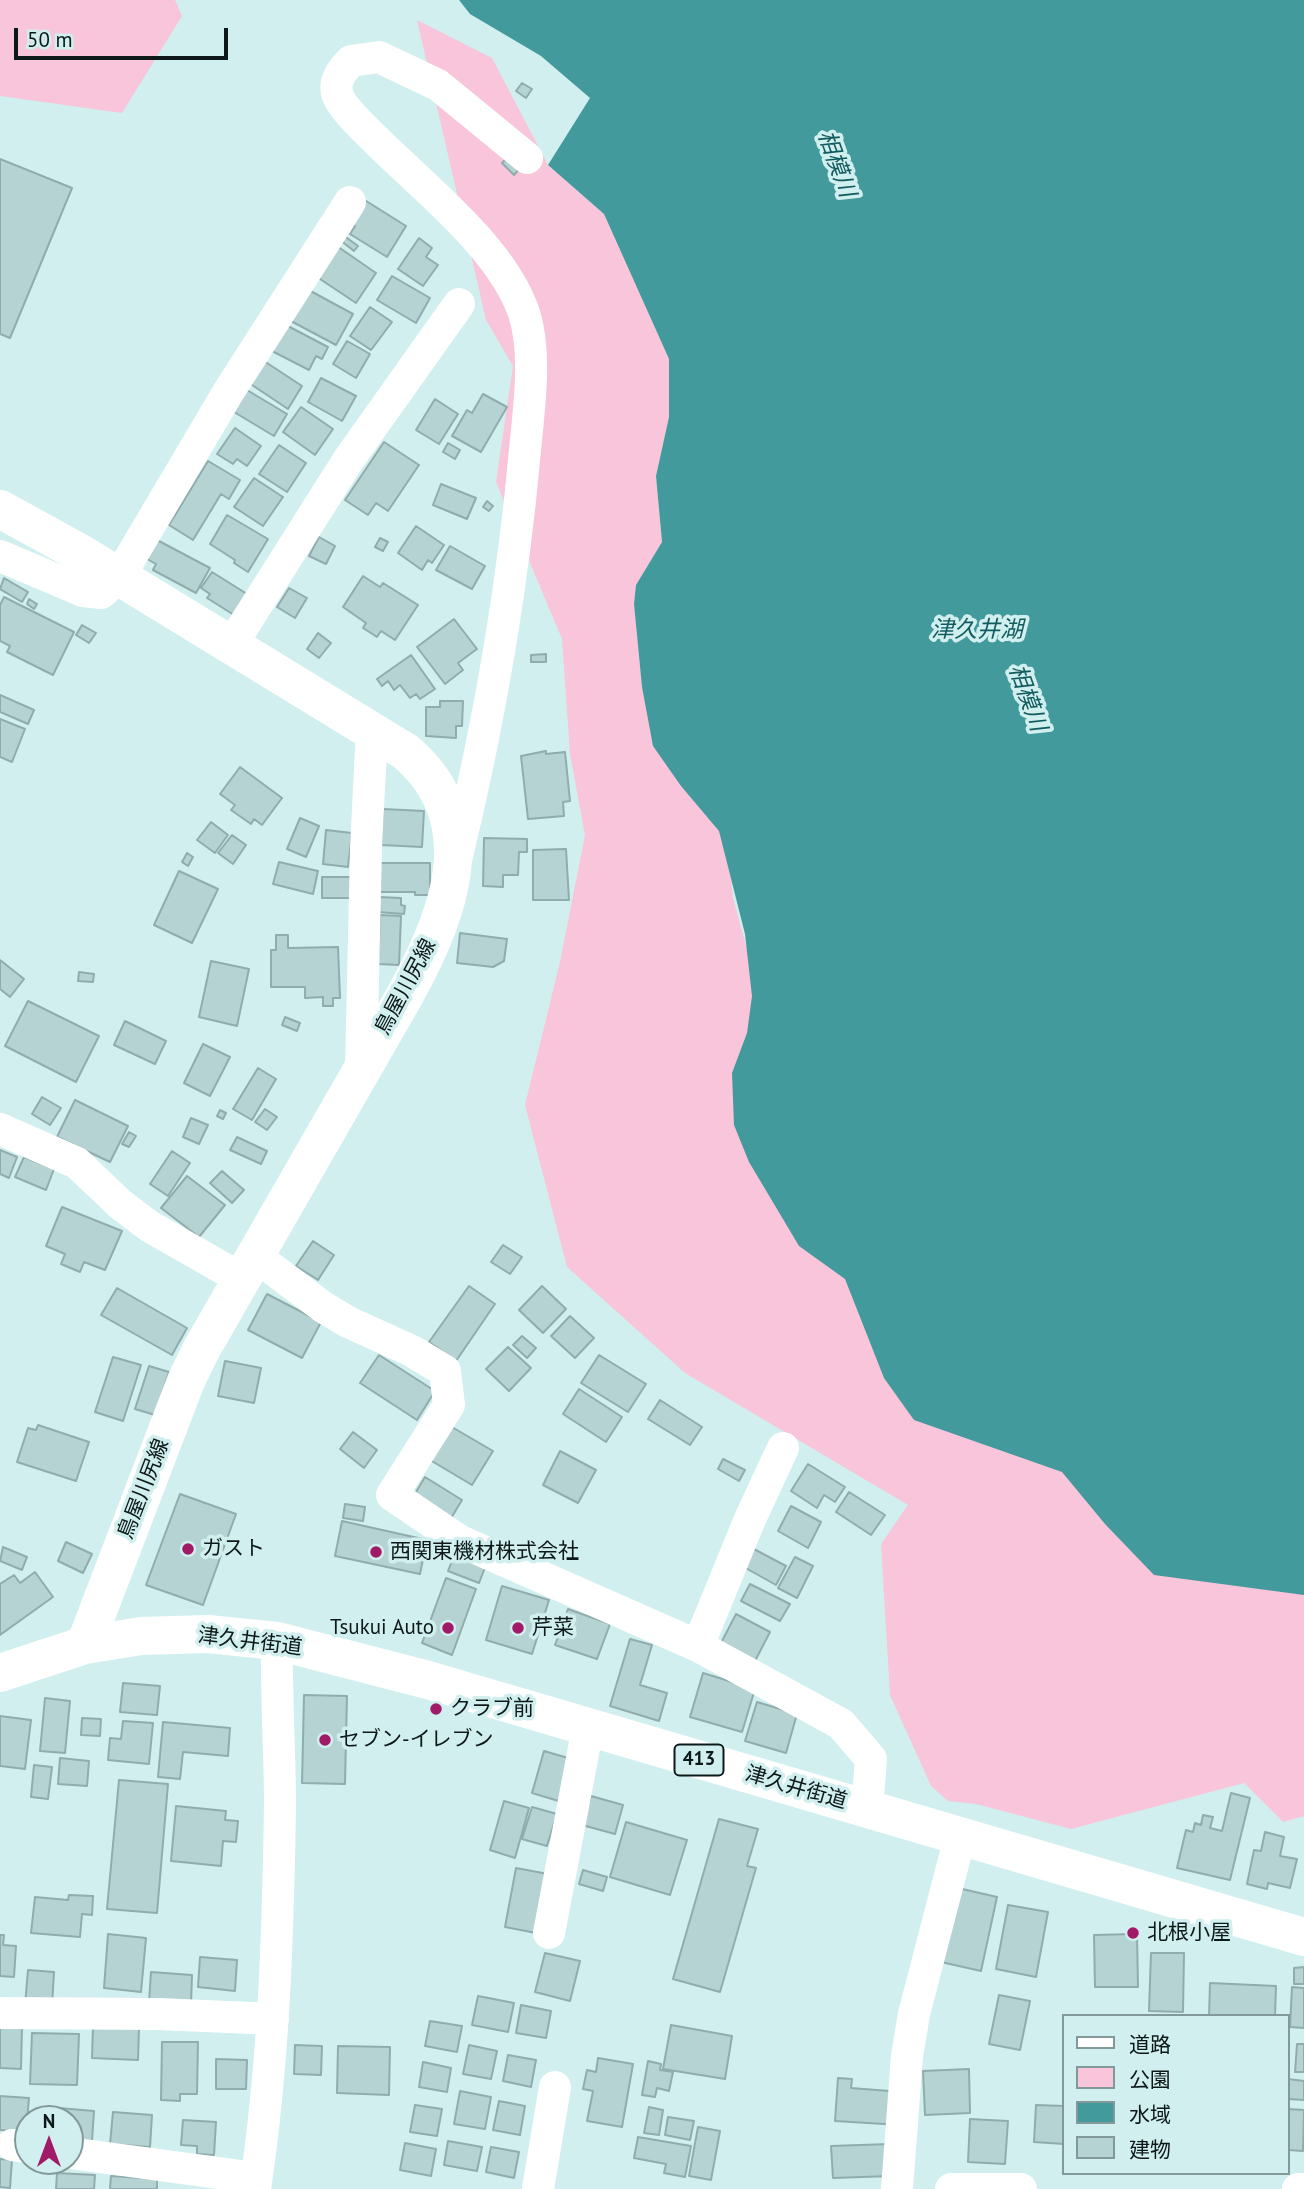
<!DOCTYPE html>
<html>
<head>
<meta charset="utf-8">
<style>
	body { margin:0 }
	#map { position:relative; width:1304px; height:2189px; overflow:hidden; background:#d1efef; font-family:"PT Sans","Noto Sans JP",sans-serif }
	canvas { display:block }
	.legend { position:absolute; left:1062px; top:2014px; width:228px; height:161px; box-sizing:border-box; background:#d1efef; border:2px solid #839999; margin:0; padding:9px 12px; list-style:none; font-size:21px; color:#0d1818 }
	.legend li { display:flex; align-items:center; gap:14px; height:35px }
	.legend b { width:35px; border:2px solid #839999 }
	.north { position:absolute; left:14px; top:2105px; width:70px; height:70px; box-sizing:border-box; background:#d1efef; border:2px solid #839999; border-radius:50%; rotate:0deg; font-size:19px; font-weight:700; line-height:28px; text-align:center; color:#0d1818 }
	.north::after { content:''; display:block; margin:auto; width:24px; height:32px; background:#a11a68; clip-path:polygon(50% 0,100% 100%,50% 72%,0 100%) }
	.scale { position:absolute; left:14px; top:28px; width:214px; height:32px; box-sizing:border-box; border:4px solid #0d1818; border-top:0; padding-left:9px; font-size:21px; line-height:24px; white-space:nowrap; color:#0d1818; -webkit-text-stroke:5px #d1efef; paint-order:stroke }
</style>
</head>
<body>
<div id="map">
<canvas width="1304" height="2189"></canvas>
<ul class="legend">
<li><b style="height:9px;background:#fff"></b>道路</li>
<li><b style="height:19px;background:#f8c5da"></b>公園</li>
<li><b style="height:19px;background:#429a9d"></b>水域</li>
<li><b style="height:19px;background:#b6d3d4"></b>建物</li>
</ul>
<div class="north">N</div>
<div class="scale">50 m</div>
</div>
<script>
const ctx = document.querySelector('canvas').getContext('2d');
ctx.lineJoin = 'round';
function fillPath(path, color) { ctx.fillStyle = color; ctx.fill(path, 'evenodd'); }
function stroke(path, color, width, dash) { ctx.strokeStyle = color; ctx.lineWidth = width; ctx.lineCap = dash ? 'butt' : 'round'; ctx.setLineDash(dash || []); ctx.stroke(path); }
function write(font, color, halo, rows, align = 'center') {
  ctx.font = font + ' "PT Sans","Noto Sans JP",sans-serif'; ctx.lineWidth = 7; ctx.setLineDash([]); ctx.textBaseline = 'middle'; ctx.strokeStyle = halo; ctx.fillStyle = color; for (const [text, x, y, turn = 0] of rows) {
    ctx.save(); ctx.translate(x, y); ctx.rotate((+turn || 0) * Math.PI / 180); ctx.textAlign = isNaN(turn) ? turn : align; if (halo) ctx.strokeText(text, 0, 0); ctx.fillText(text, 0, 0); ctx.restore();
  }
}
const green = new Path2D(`
	M0 0H175L182 16 122 113 0 96Z
	M417 20 492 58 548 165 604 214 669 359V417L656 476 662 542 636 585 634 604 642 687 726 831 733 898 760 997 852 1280 1070 1473 1304 1595V1816L1283 1822 1244 1783 1071 1829 976 1804 948 1801 931 1786 890 1695 881 1544 908 1505 685 1373 567 1267 525 1105 560 962 585 835 570 754 562 639 496 482 513 366 486 320Z`);
const water = new Path2D(`
	M459 0H1304V1595L1154 1575 1105 1524 1062 1472 914 1420 884 1378 845 1279 799 1246 749 1162 734 1125 732 1073 747 1033 752 996 745 934 719 831 681 786 653 746 642 687 634 604 636 585 662 542 656 476 669 417V359L604 214 548 165 590 98 541 56 470 14Z`);
const building = new Path2D(`
	M522 83 532 89 526 98 516 91Z
	M0 159 72 188 10 338 0 334Z
	M505 160 524 163 514 175 502 163Z
	M363 199 406 226 387 257 350 234 355 226 349 222Z
	M343 235 358 246 354 251 340 240Z
	M419 238 432 248 426 257 438 265 423 286 398 269Z
	M334 244 376 273 356 303 317 277Z
	M392 276 430 298 416 323 377 300Z
	M305 288 353 314 336 345 289 320Z
	M370 307 392 322 371 350 350 336Z
	M284 324 328 347 322 359 316 356 309 370 270 350Z
	M347 341 370 354 356 378 333 364Z
	M261 359 302 386 288 409 246 381Z
	M321 378 356 396 342 421 308 402Z
	M247 390 287 414 274 436 234 412Z
	M483 394 507 407 481 452 452 436 467 410 472 413Z
	M435 399 458 414 439 444 416 430Z
	M301 407 333 429 315 455 283 432Z
	M235 428 261 446 247 466 237 459 233 464 217 454Z
	M384 442 419 465 388 511 376 503 368 515 345 500Z
	M448 443 460 450 455 459 443 452Z
	M279 445 306 463 287 492 259 474Z
	M208 461 240 480 229 499 221 494 193 540 169 525Z
	M254 478 283 497 263 526 234 507Z
	M441 484 476 498 467 519 433 505Z
	M487 501 493 506 489 511 483 507Z
	M227 515 268 539 248 572 234 563 235 560 210 544Z
	M416 526 444 545 432 563 428 560 422 570 398 553Z
	M319 537 335 546 326 564 309 556Z
	M380 538 388 542 383 551 375 547Z
	M157 540 210 568 196 593 153 570 156 564 147 559Z
	M450 546 485 566 472 589 436 570Z
	M212 572 247 594 234 615 207 598 210 594 201 588Z
	M363 576 380 587 383 583 418 605 395 640 381 631 377 637 363 628 366 623 343 607Z
	M4 578 28 592 22 602 0 589Z
	M289 588 307 598 295 618 277 607Z
	M4 597 74 632 53 675 7 652 10 646 0 641V605Z
	M29 599 37 604 34 609 27 604Z
	M454 619 477 649 458 663 463 670 445 684 417 647Z
	M82 625 96 633 89 643 76 635Z
	M318 633 331 643 319 658 307 649Z
	M546 654V662H531V655Z
	M411 655 435 689 420 699 416 694 410 698 400 685 394 690 388 681 382 686 377 679Z
	M0 695 34 710 28 724 0 712Z
	M440 701H463L462 726H456V738L426 736V707H440Z
	M0 719 25 729 12 762 0 757Z
	M546 751V754L565 752 570 801 563 802 564 816 528 819 521 756Z
	M240 767 282 798 262 825 254 819 251 824 231 810 235 805 220 794Z
	M383 809 424 811 422 847 381 845Z
	M300 818 319 826 306 857 287 849Z
	M211 822 228 835 215 853 197 840Z
	M326 830 352 833 348 867 323 864Z
	M232 835 246 845 233 864 218 853Z
	M484 838 527 839V852H519L518 875H503V887L483 886Z
	M566 849 569 900H533V850Z
	M187 853 193 857 188 866 182 862Z
	M279 862 318 871 313 894 273 884Z
	M380 863H430V895H415V892H380Z
	M179 871 218 889 192 943 154 925Z
	M322 877H351L350 898H322Z
	M379 897 401 898V905L405 906 404 914 378 912Z
	M380 915 401 916 399 965 378 964Z
	M460 933 507 939 504 961 493 967 457 963Z
	M276 935H288V948L338 947 340 998H333V1006H323V997L305 998V987H271V950H276Z
	M0 960 24 979 10 997 0 989Z
	M211 961 249 969 237 1026 199 1017Z
	M79 972 94 974 93 982 78 981Z
	M28 1001 99 1036 76 1082 5 1046Z
	M285 1017 300 1023 297 1031 282 1025Z
	M125 1021 166 1041 155 1064 114 1045Z
	M203 1044 230 1057 210 1096 184 1083Z
	M258 1068 276 1079 252 1120 233 1109Z
	M42 1097 61 1108 50 1125 32 1114Z
	M75 1100 128 1126 110 1162 57 1137Z
	M265 1109 277 1117 267 1130 255 1122Z
	M220 1110 226 1113 223 1119 217 1116Z
	M191 1118 208 1125 199 1144 183 1137Z
	M129 1132 136 1136 129 1147 122 1144Z
	M237 1137 267 1151 261 1164 230 1150Z
	M0 1150 17 1157 9 1178 0 1174Z
	M172 1151 190 1163 168 1196 150 1184Z
	M24 1157 54 1169 46 1190 15 1177Z
	M222 1171 244 1190 232 1203 210 1183Z
	M187 1176 225 1205 199 1237 161 1208Z
	M62 1207 122 1231 105 1270 84 1262 80 1272 61 1264 65 1254 46 1246Z
	M313 1241 334 1255 318 1280 296 1266Z
	M503 1245 522 1257 510 1274 491 1262Z
	M469 1286 495 1304 456 1361 429 1342Z
	M542 1286 566 1309 543 1333 519 1310Z
	M117 1288 187 1328 172 1355 101 1315Z
	M267 1294 321 1322 302 1358 248 1330Z
	M570 1316 594 1338 575 1358 551 1336Z
	M522 1336 536 1348 527 1358 513 1345Z
	M508 1347 531 1368 509 1391 486 1369Z
	M379 1355 435 1391 417 1420 360 1383Z
	M599 1355 646 1384 628 1412 581 1383Z
	M113 1357 141 1365 123 1421 95 1412Z
	M225 1361 261 1368 254 1403 218 1396Z
	M149 1366 169 1372 155 1415 135 1409Z
	M579 1389 622 1417 606 1442 563 1414Z
	M660 1400 702 1427 690 1445 648 1419Z
	M445 1423 493 1451 472 1485 425 1457Z
	M38 1425 89 1442 76 1481 17 1462 28 1428 36 1430Z
	M353 1432 377 1450 364 1468 340 1449Z
	M560 1451 596 1470 578 1503 543 1485Z
	M723 1459 745 1470 739 1481 718 1469Z
	M808 1464 845 1487 835 1502 824 1495 817 1508 791 1491Z
	M425 1477 462 1500 450 1520 413 1497Z
	M849 1492 885 1515 871 1535 836 1512Z
	M180 1494 236 1514 203 1605 146 1585Z
	M345 1504 365 1507 363 1521 343 1518Z
	M791 1506 821 1522 808 1548 778 1531Z
	M342 1521 427 1540 420 1574 335 1556Z
	M66 1542 92 1554 83 1573 58 1561Z
	M3 1547 27 1557 22 1570 0 1561Z
	M752 1548 786 1566 776 1585 742 1566Z
	M455 1553 486 1565 479 1583 448 1571Z
	M795 1557 813 1566 797 1598 778 1588Z
	M35 1572 53 1597 0 1635V1584L14 1575 20 1583Z
	M446 1578 476 1589 452 1655 422 1643Z
	M750 1584 790 1604 780 1621 741 1601Z
	M502 1586 549 1600 532 1654 486 1640Z
	M568 1609 610 1624 597 1659 555 1645Z
	M736 1614 770 1632 755 1661 721 1643Z
	M630 1639 652 1645 640 1685 667 1693 659 1721 610 1706Z
	M703 1673 755 1689 742 1732 690 1717Z
	M123 1683 160 1686 157 1715 120 1712Z
	M304 1695 347 1696 345 1784 302 1783Z
	M45 1698 70 1701 65 1753 40 1751Z
	M757 1702 797 1714 786 1753 745 1741Z
	M0 1716 31 1720 25 1769 0 1766Z
	M82 1718 101 1719 100 1736 81 1735Z
	M123 1721 153 1723 149 1764 108 1760 110 1738 121 1739Z
	M163 1722 230 1728 228 1756 183 1752 180 1779 158 1777Z
	M544 1751 575 1760 562 1802 532 1793Z
	M60 1758 89 1761 87 1786 58 1784Z
	M34 1765 52 1767 48 1799 31 1797Z
	M119 1780 168 1784 157 1913 107 1909Z
	M1231 1793 1250 1798 1230 1880 1177 1868 1186 1830 1193 1832 1195 1823 1201 1825 1203 1815 1213 1817 1210 1828 1222 1831Z
	M591 1796 623 1805 615 1834 582 1825Z
	M504 1801 529 1808 515 1858 490 1850Z
	M176 1806 226 1811 225 1820 238 1821 236 1842 223 1841 221 1866 171 1861Z
	M532 1807 557 1814 547 1846 522 1839Z
	M719 1819 758 1829 747 1866 756 1868 720 1992 673 1979Z
	M626 1822 687 1840 670 1895 610 1877Z
	M1265 1832 1284 1837 1280 1856 1297 1859 1290 1888 1268 1883 1267 1889 1247 1884 1254 1850 1261 1851Z
	M516 1868 548 1874 536 1933 505 1927Z
	M583 1870 607 1877 603 1891 579 1884Z
	M958 1888 997 1897 981 1971 941 1962Z
	M69 1895 93 1896 92 1915 82 1914 80 1937 31 1933 35 1897 68 1900Z
	M1008 1905 1048 1912 1036 1977 996 1969Z
	M108 1934 146 1938 141 1992 104 1988Z
	M1137 1934 1138 1987H1095L1094 1935Z
	M0 1935H4L3 1945 16 1946 14 1977 0 1976Z
	M545 1953 580 1961 570 2001 535 1992Z
	M1151 1953H1184L1183 2012 1149 2011Z
	M200 1957 237 1960 235 1991 198 1987Z
	M1304 1967V1984H1294V1968Z
	M28 1970 54 1972 52 2006 25 2005Z
	M151 1972 192 1975 191 2005 149 2002Z
	M1210 1983 1276 1986 1275 2016H1209Z
	M1292 1987 1304 1988V2028L1290 2027Z
	M999 1995 1030 2001 1020 2050 989 2044Z
	M478 1996 514 2003 508 2032 472 2025Z
	M521 2005 551 2011 546 2038 516 2033Z
	M430 2021 462 2026 457 2052 425 2046Z
	M0 2025 22 2026 21 2069 0 2068Z
	M671 2025 732 2036 725 2079 663 2069Z
	M93 2026 139 2027 138 2060 92 2058Z
	M32 2033 79 2034 77 2085 30 2084Z
	M162 2042H198L197 2094H180V2101L161 2100Z
	M1297 2044H1304V2072H1295Z
	M295 2045 322 2046 321 2075 294 2074Z
	M469 2045 497 2051 491 2079 463 2074Z
	M338 2046 390 2047 389 2095 337 2093Z
	M508 2055 536 2060 531 2087 503 2081Z
	M598 2058 633 2064 622 2127 587 2121 593 2091 583 2089 587 2070 596 2072Z
	M216 2059 247 2060 246 2089H216Z
	M648 2061 661 2064 660 2070 673 2072 669 2091 657 2088 655 2097 642 2095Z
	M423 2062 451 2068 447 2092 419 2087Z
	M969 2069 970 2113 925 2115 923 2071Z
	M838 2078 852 2079 851 2088 902 2092 900 2125 835 2121Z
	M1288 2079 1304 2081V2100L1288 2099Z
	M460 2091 491 2097 485 2129 454 2124Z
	M0 2096 29 2098 26 2132 0 2130Z
	M499 2101 525 2106 520 2135 493 2130Z
	M415 2105 442 2109 437 2136 410 2132Z
	M1036 2105 1064 2106V2144L1034 2142Z
	M47 2107 94 2111 92 2141 70 2139V2119H46Z
	M649 2107 663 2110 659 2135 644 2133Z
	M1288 2109 1304 2110 1303 2151 1288 2150Z
	M113 2112 152 2115 150 2147 110 2144Z
	M668 2117 694 2121 690 2140 665 2135Z
	M970 2119 1008 2121 1005 2164 968 2162Z
	M183 2120 216 2122 214 2155 197 2154V2146L181 2145Z
	M698 2127 720 2131 711 2180 689 2176Z
	M638 2137 691 2146 685 2177 664 2173 666 2164 634 2158Z
	M448 2141 482 2147 477 2171 444 2165Z
	M405 2143 436 2149 431 2176 400 2170Z
	M890 2144 891 2176 833 2178 831 2146Z
	M491 2147 519 2152 514 2178 486 2172Z
	M0 2159 12 2160 10 2188 0 2187Z
	M57 2173 95 2175 94 2189H56Z
	M111 2176 157 2179V2189H110Z`);
const minor = new Path2D(`
	M0 556 83 591 101 593 119 577 229 391 350 202
	M232 644 349 459 459 304
	M457 856C489 723 513 586 525 450 529 408 537 353 524 313 502 249 429 192 381 145 370 134 340 107 337 93 334 79 343 70 351 61L379 57 438 85 527 158
	M361 1069 366 848 372 729
	M0 1129 77 1163 120 1204 149 1226 240 1278
	M254 1255 323 1307 348 1322 412 1351 445 1371 449 1405 392 1495 460 1541 698 1646 841 1724 871 1759 867 1809
	M698 1646 750 1519 783 1448
	M549 1933 588 1727
	M0 2013 159 2014 273 2019
	M12 2145 28 2147
	M70 2153 256 2178
	M255 2189C274 2062 278 1934 280 1806 280 1751 276 1696 277 1641
	M538 2189 555 2087
	M897 2189 907 2056 914 2014 960 1837
	M951 2189H1021
	M1298 2189H1304`);
const major = new Path2D(`
	M0 509 82 554 406 752C487 821 448 918 405 995L201 1350 186 1381 85 1645`);
const highway = new Path2D(`
	M0 1673 85 1645 141 1636 208 1634 277 1641 428 1680 1304 1937`);
const markers = [
	[188,1549,7,"#a11a68"],
	[376,1552,7,"#a11a68"],
	[448,1628,7,"#a11a68"],
	[518,1628,7,"#a11a68"],
	[436,1709,7,"#a11a68"],
	[325,1740,7,"#a11a68"],
	[1133,1933,7,"#a11a68"]
];
const shields = [
	[699,1760,49]
];
const shieldNames = [
	["413",699,1760]
];
const streetNames = [
	["鳥屋川尻線",406,987,-62],
	["鳥屋川尻線",144,1489,-69],
	["津久井街道",250,1642,7],
	["津久井街道",796,1788,16]
];
const poiNames = [
	["ガスト",202,1549],
	["西関東機材株式会社",390,1552],
	["Tsukui Auto",434,1628,"right"],
	["芹菜",532,1628],
	["クラブ前",450,1709],
	["セブン-イレブン",339,1740],
	["北根小屋",1147,1933]
];
const waterNames = [
	["相模川",836,164,70],
	["津久井湖",977,630],
	["相模川",1027,698,70]
];
fillPath(green, '#f8c5da');
fillPath(water, '#429a9d');
fillPath(building, '#b6d3d4');
stroke(building, '#90acac', 2);
stroke(minor, '#fff', 32);
stroke(major, '#fff', 38);
stroke(highway, '#fff', 38);
for (const [x, y, r, color] of markers) { const dot = new Path2D(); dot.arc(x, y, r, 0, 2 * Math.PI); ctx.fillStyle = color; ctx.fill(dot); stroke(dot, '#d1efef', 2.5); }
for (const [x, y, w] of shields) { const box = new Path2D(); box.roundRect(x - w / 2, y - 15.5, w, 31, 5); ctx.fillStyle = '#d1efef'; ctx.fill(box); stroke(box, '#0d1818', 2); }
write('bold 19px', '#0d1818', null, shieldNames);
write('21px', '#0d1818', '#d1efef', streetNames);
write('21px', '#0d1818', '#d1efef', poiNames, 'left');
write('italic 23px', '#125c5f', '#d1efef', waterNames);
</script>
</body>
</html>
